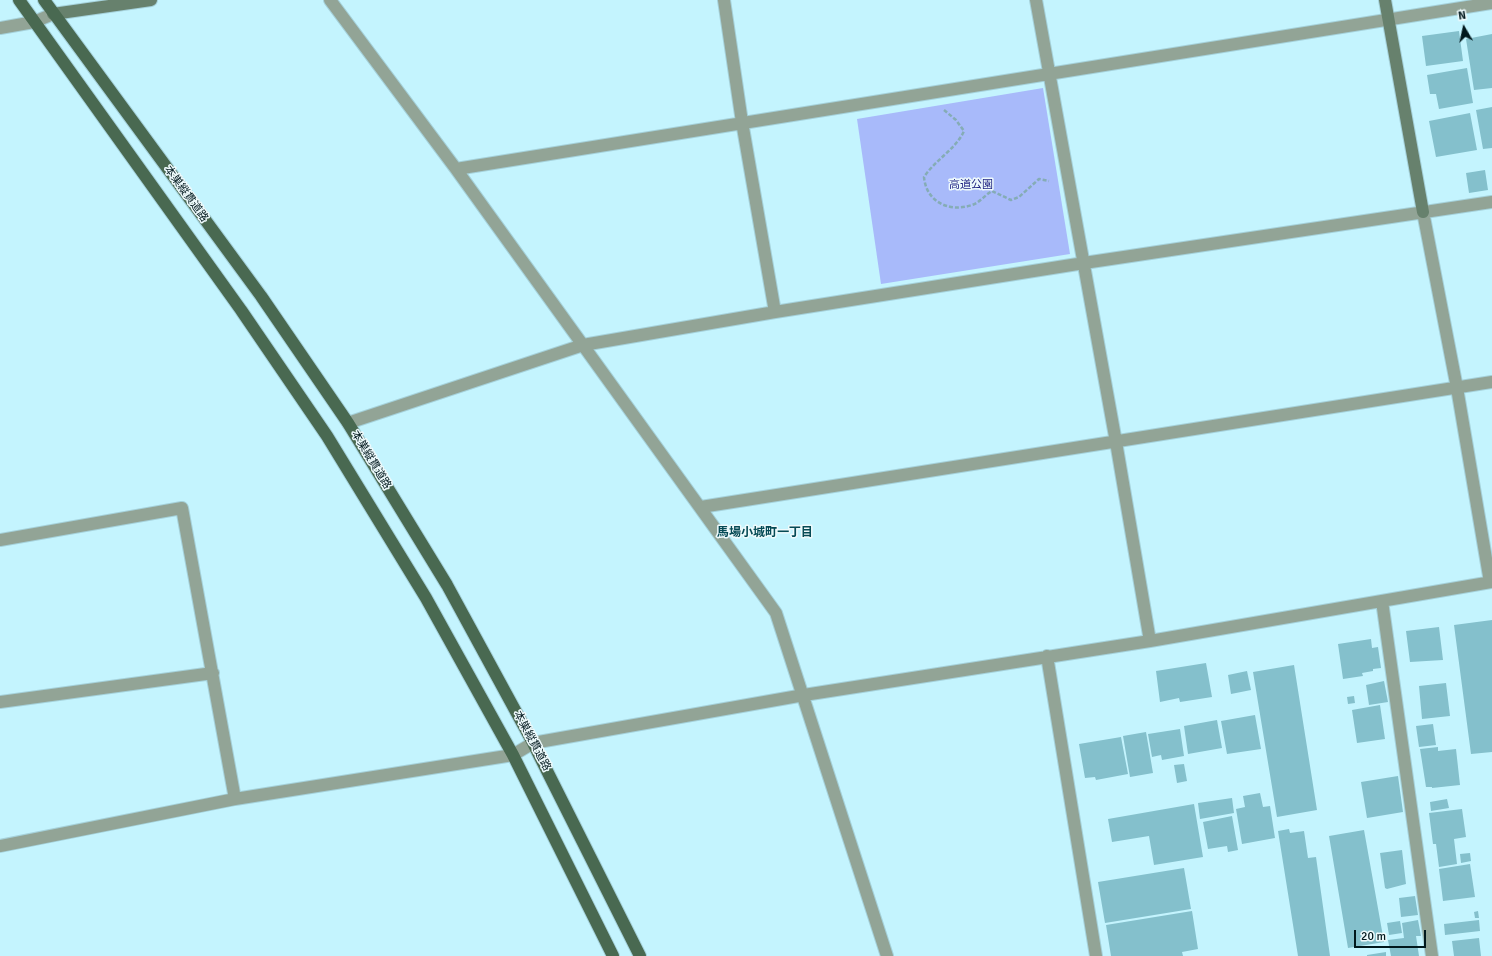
<!DOCTYPE html>
<html>
<head>
<meta charset="utf-8">
<style>
	body { margin:0 }
	#map { position:relative; width:1492px; height:956px; overflow:hidden; background:#c4f4fe; font-family:Signika,sans-serif }
	canvas { display:block }
	.north { position:absolute; left:1444px; top:8px; width:40px; height:40px; -webkit-text-stroke:3px #eefafc; paint-order:stroke; rotate:351deg; font-size:11px; font-weight:700; line-height:16px; text-align:center; color:#01181d }
	.north::after { content:''; display:block; margin:auto; width:14px; height:18px; background:#01181d; clip-path:polygon(50% 0,100% 100%,50% 72%,0 100%) }
	.scale { position:absolute; left:1354px; top:930px; width:72px; height:18px; box-sizing:border-box; border:2px solid #01181d; border-top:0; padding-left:5px; font-size:12px; line-height:14px; white-space:nowrap; color:#01181d; -webkit-text-stroke:3px #eefafc; paint-order:stroke }
</style>
</head>
<body>
<div id="map">
<canvas width="1492" height="956"></canvas>
<div class="north">N</div>
<div class="scale">20 m</div>
</div>
<script>
const ctx = document.querySelector('canvas').getContext('2d');
ctx.lineJoin = 'round';
function fillPath(path, color) { ctx.fillStyle = color; ctx.fill(path, 'evenodd'); }
function stroke(path, color, width, dash) { ctx.strokeStyle = color; ctx.lineWidth = width; ctx.lineCap = dash ? 'butt' : 'round'; ctx.setLineDash(dash || []); ctx.stroke(path); }
function write(font, color, halo, rows, align = 'center') {
  ctx.font = font + ' Signika,"Noto Sans JP",sans-serif'; ctx.lineWidth = 3; ctx.setLineDash([]); ctx.textBaseline = 'middle'; ctx.strokeStyle = halo; ctx.fillStyle = color; for (const [text, x, y, turn = 0] of rows) {
    ctx.save(); ctx.translate(x, y); ctx.rotate((+turn || 0) * Math.PI / 180); ctx.textAlign = isNaN(turn) ? turn : align; if (halo) ctx.strokeText(text, 0, 0); ctx.fillText(text, 0, 0); ctx.restore();
  }
}
const green = new Path2D(`
	M1043 88 1070 254 881 284 857 119Z`);
const building = new Path2D(`
	M1459 31 1463 61 1426 66 1422 36Z
	M1492 34V88L1474 90 1466 39Z
	M1467 68 1473 103 1439 109 1436 94H1430L1427 75Z
	M1492 107V148L1483 149 1476 110Z
	M1470 113 1477 150 1436 157 1429 121Z
	M1485 170 1488 190 1469 193 1466 173Z
	M1492 620V752L1471 754 1454 625Z
	M1439 627 1443 660 1410 662 1406 631Z
	M1371 639 1372 648 1378 647 1381 668 1373 669V671L1362 673 1363 676 1343 679 1338 644Z
	M1206 663 1212 697 1180 702 1179 698 1160 702 1156 671Z
	M1294 665 1317 810 1277 817 1253 672Z
	M1247 671 1251 690 1231 694 1228 675Z
	M1384 681 1388 702 1369 705 1366 685Z
	M1446 683 1450 716 1422 719 1419 686Z
	M1354 696 1355 703 1348 704 1347 697Z
	M1380 705 1385 739 1357 743 1352 710Z
	M1255 715 1261 749 1227 754 1221 721Z
	M1217 720 1222 748 1188 754 1184 726Z
	M1433 724 1436 745 1419 747 1416 726Z
	M1180 729 1184 756 1162 760 1161 755 1152 757 1148 734Z
	M1146 732 1153 773 1130 777 1123 736Z
	M1121 737 1128 774 1096 780 1095 777 1085 778 1079 744Z
	M1438 747V751L1456 749 1460 785 1432 788V787H1426L1420 749Z
	M1184 764 1187 781 1177 783 1174 765Z
	M1398 776 1403 812 1367 818 1361 782Z
	M1260 793 1263 807 1270 806 1275 838 1242 844 1236 809 1245 807 1243 796Z
	M1232 798 1234 813 1200 819 1198 803Z
	M1447 799 1449 808 1431 811 1430 802Z
	M1194 804 1203 857 1154 865 1149 836 1112 842 1108 819Z
	M1462 809 1466 837 1454 839 1457 864 1439 867 1436 844H1433L1429 813Z
	M1232 816 1238 850 1228 852 1227 846 1208 849 1203 822Z
	M1289 829 1290 833 1304 831 1308 858 1316 857 1330 956H1298L1278 831Z
	M1364 830 1384 942 1348 948 1329 836Z
	M1402 850 1406 884 1387 889 1385 888 1380 853Z
	M1470 853 1471 861 1461 863 1460 854Z
	M1470 864 1475 897 1443 901 1439 869Z
	M1184 868 1191 909 1105 923 1098 882Z
	M1415 896 1418 915 1401 917 1399 898Z
	M1192 911 1198 949 1182 952 1183 956H1111L1106 925Z
	M1478 911 1479 918H1475L1474 912Z
	M1418 920 1421 936H1416L1419 956H1391L1388 940 1404 938 1402 923Z
	M1479 920 1480 931 1445 935 1444 924Z
	M1400 921 1402 933 1389 935 1387 923Z
	M1479 938 1481 956H1454L1452 941Z
	M1386 952V956H1367V955Z`);
const path = new Path2D(`
	M944 110 956 120 964 131C956 149 935 160 924 177 926 201 948 213 972 205 979 203 985 195 992 191L1011 200 1019 197 1039 179 1049 181`);
const street = new Path2D(`
	M330 0 456 169 776 613 887 956
	M724 0 742 122 775 312
	M1036 0 1116 442 1150 641
	M0 28 34 22 53 14
	M456 169 1492 3
	M1423 212 1457 388 1490 582
	M348 423 583 345 775 312 1084 263 1492 202
	M701 507 1492 382
	M0 540 182 508 235 799
	M1382 601 1432 956
	M1047 656 1096 956
	M0 702 213 673
	M0 846 235 799 513 755 533 743 804 695 1150 641 1492 582`);
const secondary = new Path2D(`
	M1385 0 1423 212
	M53 14 151 0`);
const primary = new Path2D(`
	M19 0 241 310 327 436 426 598 513 755 613 956
	M44 0 261 296 348 423 447 585 533 743 640 956`);
const parkNames = [
	["高道公園",971,185]
];
const streetNames = [
	["本巣縦貫道路",186,194,54],
	["本巣縦貫道路",371,460,59],
	["本巣縦貫道路",532,741,62]
];
const neighbourhoodNames = [
	["馬場小城町一丁目",765,533]
];
fillPath(green, '#a8bafa');
fillPath(building, '#84c0cc');
stroke(street, '#a5d1da', 14);
stroke(secondary, '#a5d1da', 14);
stroke(primary, '#a5d1da', 14);
stroke(path, '#85acb5', 2.5, [4, 2]);
stroke(street, '#92a496', 12);
stroke(secondary, '#67816d', 12);
stroke(primary, '#496951', 12);
write('11px', '#1e2282', '#eefafc', parkNames);
write('11px', '#01181d', '#eefafc', streetNames);
write('bold 12px', '#054a55', '#eefafc', neighbourhoodNames);
</script>
</body>
</html>
